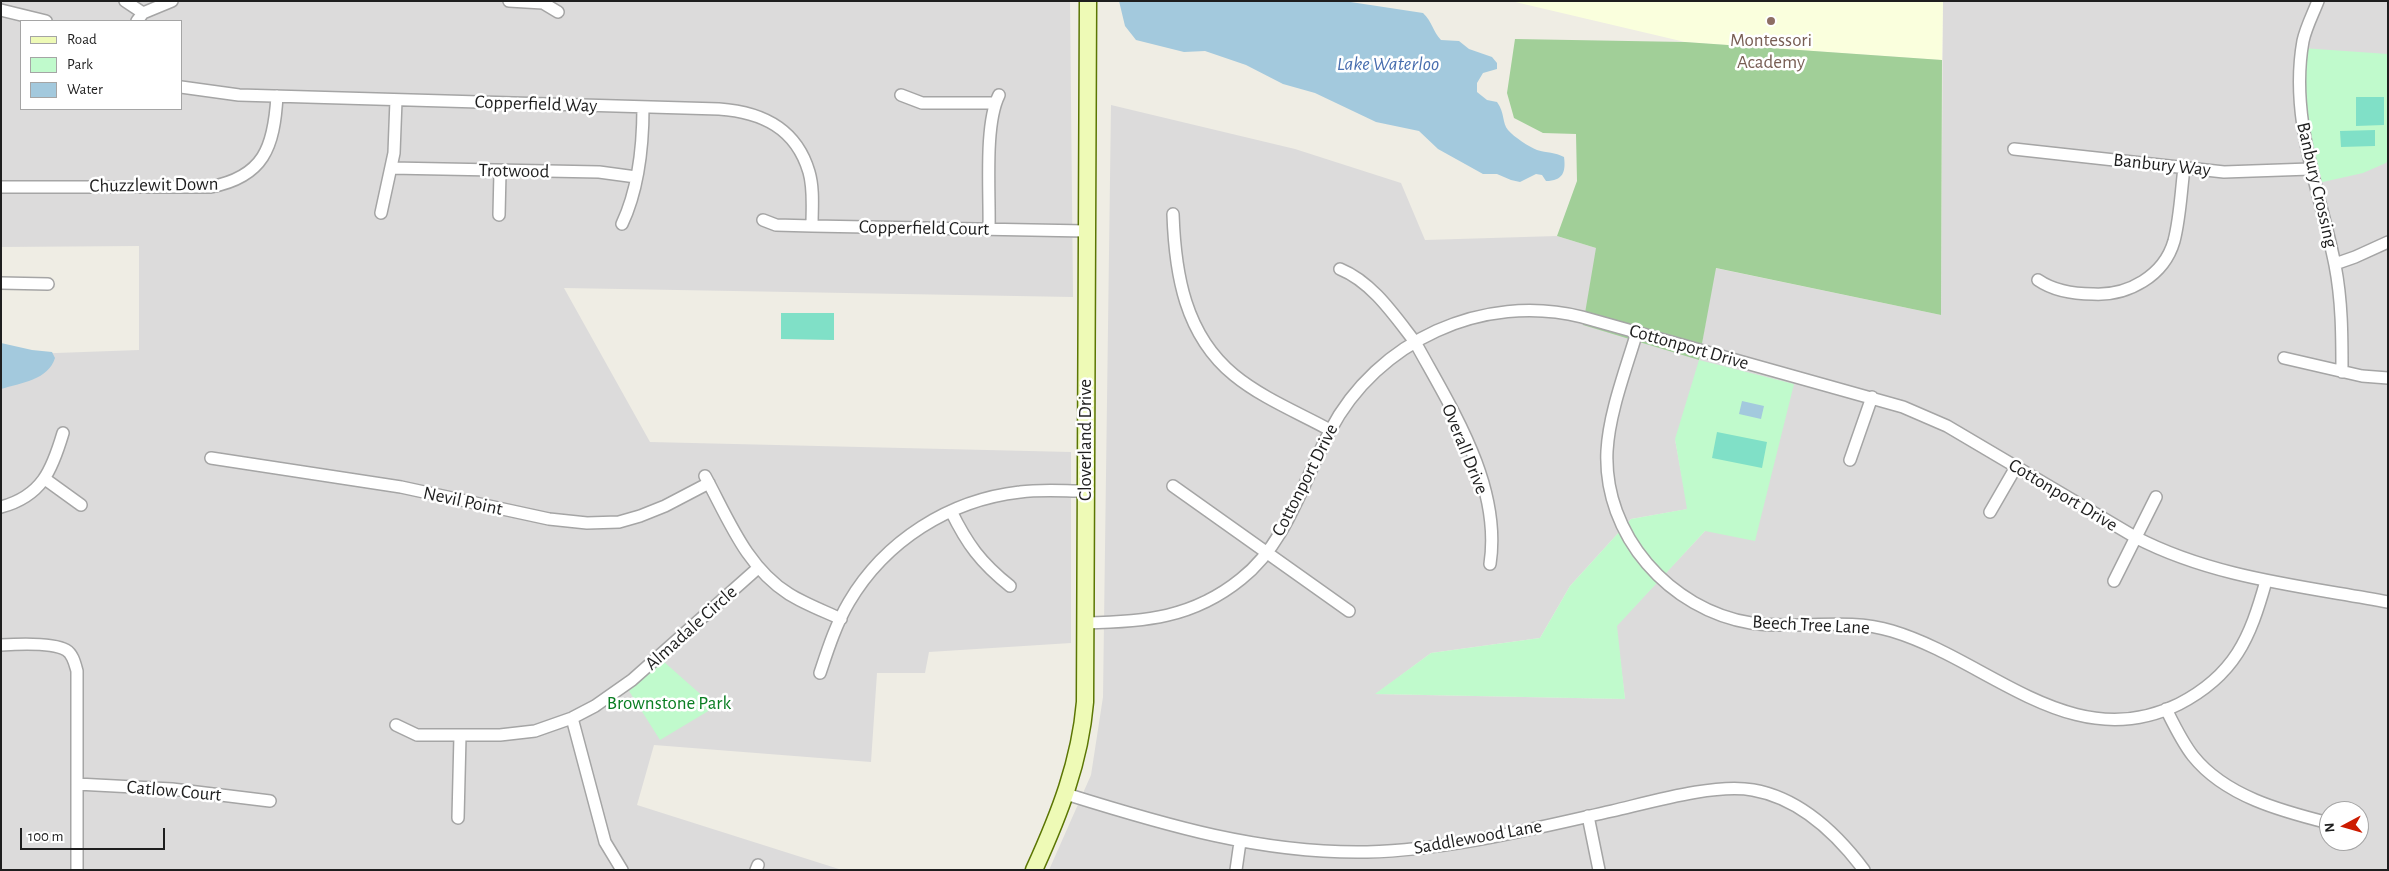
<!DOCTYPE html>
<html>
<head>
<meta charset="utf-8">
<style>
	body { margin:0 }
	#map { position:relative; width:2389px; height:871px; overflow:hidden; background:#efede4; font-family:"Alegreya Sans",sans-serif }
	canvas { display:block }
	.frame { position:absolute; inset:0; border:2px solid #1e1e1e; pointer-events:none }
	.legend { position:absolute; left:20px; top:20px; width:162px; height:90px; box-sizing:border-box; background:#fff; border:1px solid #a5a5a5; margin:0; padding:6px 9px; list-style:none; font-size:15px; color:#1e1e1e }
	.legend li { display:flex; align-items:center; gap:10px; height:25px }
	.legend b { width:25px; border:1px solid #a5a5a5 }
	.north { position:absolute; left:2319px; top:801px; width:50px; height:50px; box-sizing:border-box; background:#fff; border:1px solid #a5a5a5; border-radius:50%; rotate:264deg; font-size:14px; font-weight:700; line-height:20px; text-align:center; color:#1e1e1e }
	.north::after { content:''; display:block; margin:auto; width:18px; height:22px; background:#cc1b00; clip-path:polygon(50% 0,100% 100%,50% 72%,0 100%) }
	.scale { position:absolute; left:20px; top:828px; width:145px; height:22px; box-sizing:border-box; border:2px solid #1e1e1e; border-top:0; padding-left:6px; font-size:15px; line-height:18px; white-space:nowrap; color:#1e1e1e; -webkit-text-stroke:4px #fff; paint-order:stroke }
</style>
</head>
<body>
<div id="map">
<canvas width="2389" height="871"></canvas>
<div class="frame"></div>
<ul class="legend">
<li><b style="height:6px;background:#eefab6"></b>Road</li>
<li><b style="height:14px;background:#c0facc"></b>Park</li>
<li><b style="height:14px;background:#a3c9dd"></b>Water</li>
</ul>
<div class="north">N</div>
<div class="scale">100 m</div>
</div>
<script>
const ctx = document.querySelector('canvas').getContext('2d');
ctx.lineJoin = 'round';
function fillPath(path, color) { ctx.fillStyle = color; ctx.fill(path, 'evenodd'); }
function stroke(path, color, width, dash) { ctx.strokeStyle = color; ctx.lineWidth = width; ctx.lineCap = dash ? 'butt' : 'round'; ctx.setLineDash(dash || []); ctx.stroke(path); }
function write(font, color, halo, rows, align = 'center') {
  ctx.font = font + ' "Alegreya Sans",sans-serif'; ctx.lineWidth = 5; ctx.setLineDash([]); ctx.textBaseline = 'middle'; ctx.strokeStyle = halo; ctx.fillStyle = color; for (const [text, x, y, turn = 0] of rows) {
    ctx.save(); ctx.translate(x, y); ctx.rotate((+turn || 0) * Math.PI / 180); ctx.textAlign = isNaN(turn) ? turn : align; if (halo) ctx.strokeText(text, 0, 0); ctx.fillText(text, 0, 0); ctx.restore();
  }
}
const residential = new Path2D(`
	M1 1H1070L1073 297 564 288 650 442 1071 452V643L929 652 925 673H877L871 762 654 745 637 805 842 870H1V355L139 350V246L1 247ZM21 21H181V109H21Z
	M1943 1H2388V870H1049L1091 775 1103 697 1111 105 1295 149 1401 183 1425 240 1557 236 1596 248 1699 360 1715 268 1941 315ZM1675 439 1705 531 1616 626 1625 699 1376 694 1431 653 1540 638 1570 586 1631 519 1688 509ZM2329 811H2359V841H2329Z`);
const education = new Path2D(`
	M1511 1H1943L1942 60 1685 42Z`);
const forest = new Path2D(`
	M1515 39 1685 42 1942 60 1941 315 1716 268 1699 360 1583 325 1596 248 1557 236 1577 181 1576 134 1543 133 1514 118 1507 93Z`);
const park = new Path2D(`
	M2302 48 2388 54V160L2386 163 2363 173 2314 184 2310 169Z
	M1699 360 1794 384 1755 541 1705 531 1617 626 1625 699 1375 694 1431 653 1540 638 1570 586 1631 519 1687 509 1675 439Z
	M663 661 715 707 660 740 629 691Z`);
const pitch = new Path2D(`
	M2356 97H2384V125L2356 126Z
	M2375 130V146L2341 147 2340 131Z
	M781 313H834V340L781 339Z
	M1717 432 1767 442 1762 468 1712 458Z`);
const water = new Path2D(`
	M1119 1H1344L1423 13C1432 21 1433 32 1441 40L1459 41 1469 49 1492 57 1497 63V69L1483 73 1477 83V92L1487 100 1497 102C1505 113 1502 123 1508 130 1514 137 1529 147 1537 150 1547 153 1555 152 1564 157 1566 172 1563 181 1546 181L1542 175 1536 174 1520 182 1511 180 1497 174H1483L1438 149 1419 131 1376 122 1315 93 1283 84 1246 65 1205 51 1184 52 1136 40 1125 26Z
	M1 343 32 350 52 352 55 358C48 380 21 383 1 389Z
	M1742 401 1764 406 1761 419 1739 414Z`);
const minor = new Path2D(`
	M125 1 143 13
	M509 1 543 3 558 12
	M2318 1C2313 14 2306 27 2303 41 2289 119 2320 190 2335 265 2342 301 2342 336 2342 372
	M1 10 46 21
	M137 21 143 13 172 1
	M181 87 239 95 719 109C762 112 796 128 809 172 814 189 812 208 812 226
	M901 95 922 103H995
	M2014 149 2224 172 2310 169
	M391 168 599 172 636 177
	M1 187H210C264 177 274 147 277 96
	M381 213 394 153 396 100
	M1173 214C1175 274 1185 335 1234 375 1262 398 1299 413 1330 430
	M499 215 500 172
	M763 220 776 225 812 226 1086 231
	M622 224C639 188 643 146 643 107
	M989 229C990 193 984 125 999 95
	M2335 264 2355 257 2388 242
	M1340 269C1372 282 1394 315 1415 342 1451 408 1502 485 1490 564
	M2038 280C2054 291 2074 294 2093 294 2128 296 2164 276 2174 241 2180 218 2181 192 2184 168
	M1 283 48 284
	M1637 332C1626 369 1609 413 1607 451 1603 535 1670 610 1751 623 1798 630 1846 617 1892 631 1989 660 2072 757 2179 704 2235 675 2250 638 2266 581
	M2284 358 2362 376 2388 378
	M211 458 401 487 549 519 587 523 619 522 640 516 665 506 709 483
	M1850 460 1872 397
	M705 476C728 518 746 567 789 594 805 604 824 611 841 619
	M45 479 81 505
	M1173 486 1349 611
	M1 507C42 496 52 470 63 433
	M951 511C967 544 981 563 1010 586
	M1990 512 2016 467
	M2114 581 2156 497
	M1085 623C1144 622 1193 618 1241 579 1287 543 1303 481 1330 431 1377 341 1483 292 1582 317L1903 407 1947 426 2135 537C2214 578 2302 586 2388 602
	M1 645C17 644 52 642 66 650 73 654 75 664 77 671V870
	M820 673C828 649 836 624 849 602 885 541 949 500 1020 492 1041 489 1064 491 1085 491
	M2166 709C2174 725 2182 742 2193 756 2225 796 2281 811 2329 823
	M572 718 605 842 622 870
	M396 725 417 735H500L535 731 572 718 595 706 632 680 758 568
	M77 784 172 789 270 801
	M1066 794C1165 825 1262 854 1367 852 1449 850 1532 829 1612 811 1651 802 1715 783 1753 790 1799 798 1837 834 1864 870
	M1588 816 1599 870
	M458 818 460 736
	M756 870 758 865
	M1236 870 1240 842`);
const secondary = new Path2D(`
	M1034 870C1059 815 1080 762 1085 702L1088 1`);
const markers = [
	[1771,21,5,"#8d6e63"]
];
const educationNames = [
	["Montessori",1771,40],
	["Academy",1771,62]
];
const streetNames = [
	["Copperfield Way",536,104,2],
	["Banbury Way",2162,165,6],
	["Trotwood",514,171,1],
	["Chuzzlewit Down",154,185,-1],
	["Banbury Crossing",2317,185,77],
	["Copperfield Court",924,228,1],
	["Cottonport Drive",1689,347,16],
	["Cloverland Drive",1085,440,-90],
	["Overall Drive",1465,449,68],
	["Cottonport Drive",1305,480,-63],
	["Cottonport Drive",2063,495,31],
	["Nevil Point",463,501,12],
	["Beech Tree Lane",1811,625,3],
	["Almadale Circle",691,628,-42],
	["Catlow Court",174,791,5],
	["Saddlewood Lane",1478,837,-10]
];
const parkNames = [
	["Brownstone Park",669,703]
];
const waterNames = [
	["Lake Waterloo",1388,64]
];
fillPath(residential, '#dcdbdb');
fillPath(education, '#faffdd');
fillPath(forest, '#a1cf98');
fillPath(park, '#c0facc');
fillPath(pitch, '#80e0c7');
fillPath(water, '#a3c9dd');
stroke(minor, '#a5a5a5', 14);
stroke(secondary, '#5b7603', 19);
stroke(minor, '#fff', 11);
stroke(secondary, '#eefab6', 16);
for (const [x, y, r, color] of markers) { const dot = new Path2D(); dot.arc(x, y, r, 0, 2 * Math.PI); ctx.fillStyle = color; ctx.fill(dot); stroke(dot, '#fff', 2); }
write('19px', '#785e54', '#fff', educationNames);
write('19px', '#1e1e1e', '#fff', streetNames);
write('19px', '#0a7e23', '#fff', parkNames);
write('italic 20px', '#496eaf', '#fff', waterNames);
</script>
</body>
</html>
